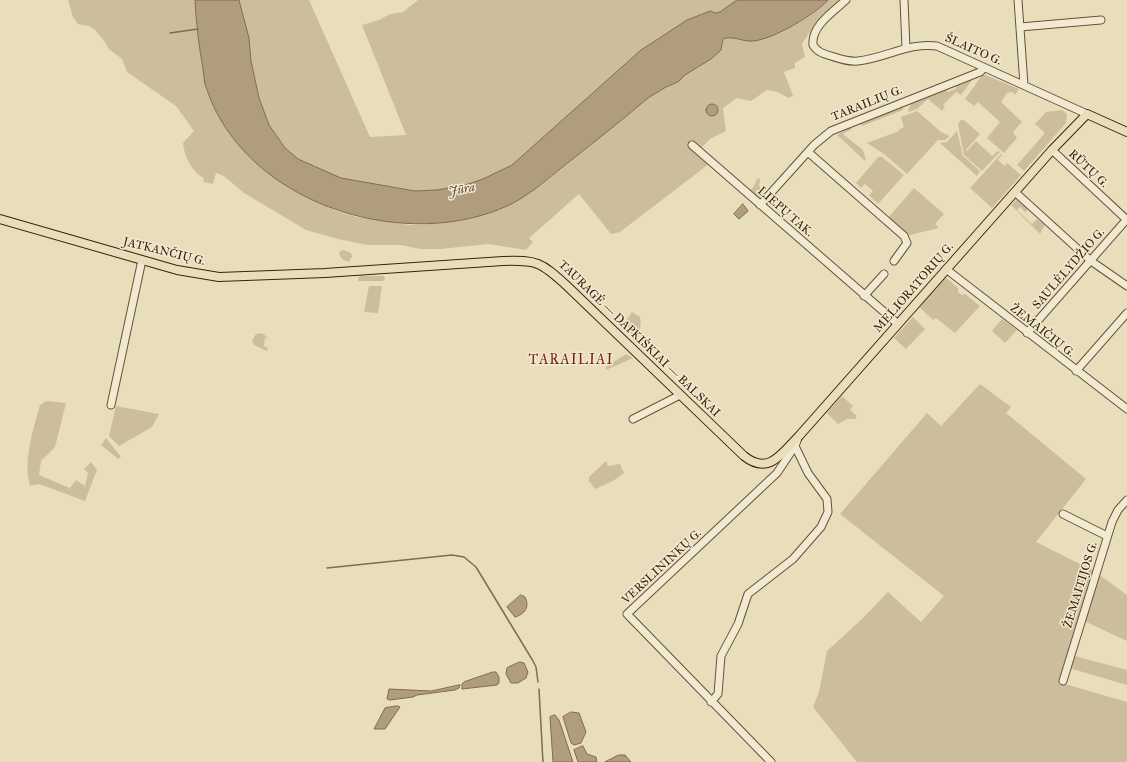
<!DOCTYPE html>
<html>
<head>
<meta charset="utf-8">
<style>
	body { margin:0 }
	canvas { display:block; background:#e9debb }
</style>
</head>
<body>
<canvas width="1127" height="762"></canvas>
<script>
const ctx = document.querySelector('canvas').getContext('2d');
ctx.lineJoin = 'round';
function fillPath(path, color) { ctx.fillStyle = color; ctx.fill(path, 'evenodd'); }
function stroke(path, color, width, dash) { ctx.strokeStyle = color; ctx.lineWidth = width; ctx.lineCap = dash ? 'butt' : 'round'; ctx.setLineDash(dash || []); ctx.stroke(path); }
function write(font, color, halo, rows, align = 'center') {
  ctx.font = font + ' "IM FELL Great Primer",serif'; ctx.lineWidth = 3; ctx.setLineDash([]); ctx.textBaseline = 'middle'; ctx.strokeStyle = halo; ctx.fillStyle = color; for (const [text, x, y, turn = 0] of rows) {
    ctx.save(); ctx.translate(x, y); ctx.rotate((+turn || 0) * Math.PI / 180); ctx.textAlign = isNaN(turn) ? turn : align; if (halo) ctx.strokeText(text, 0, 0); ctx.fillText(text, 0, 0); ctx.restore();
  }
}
const green = new Path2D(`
	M68 0H195L196 22 206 90 230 135 249 156 290 189 337 211 357 217 410 225 429 224 446 222 507 206 542 184 648 98 666 87 678 82 685 75 701 66 723 45V39L729 36C759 46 809 23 828 0H839L819 18 802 44 805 57 795 63V68L784 72 793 96 788 98 778 92 767 90 751 101 737 98 723 108 726 131 710 139 696 153 709 164 620 232 611 234 579 194 529 238 533 242 526 250 488 244 441 249H420L401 245H368L338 239 306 230 244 193 224 176 216 173 213 184 203 182 204 178C192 173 184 155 183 143L194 131 176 106 127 72 122 59 109 49 105 42 95 30 89 26 78 24 73 17Z
	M239 0H309L370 137 406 135 362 25 379 20 390 14 403 12 418 0H737L720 12H706L687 20 654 41 512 165 483 179 465 185 437 190 415 191 341 178 298 159 285 148 269 125 259 98 251 61 249 38Z
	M983 74 1019 89 1015 95 1012 92 1007 93 1001 102 1022 122 1013 132 1017 138 1004 153 987 138 1000 122 978 102 974 106 965 99Z
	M973 79 961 95 956 92 943 105 945 107 942 111 928 99 917 109 908 112 911 103 946 90 948 92 956 89V86Z
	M903 107V110L862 126 861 123Z
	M1062 110 1067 114 1066 123 1024 171 1017 165 1045 133 1035 124 1046 112Z
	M917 111 941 132 950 136 945 140H938L907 174 884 154 867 143 899 131 898 130 904 127 901 117Z
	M961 120H964L980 134 966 150 967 151 976 141 992 156 998 151 1000 152 982 171 964 155 958 124Z
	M851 127 852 129 843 134 863 150 866 160 865 161 837 135Z
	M957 131 963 156 980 171 977 176 940 143 947 142Z
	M1001 154 1002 155 998 160 1005 166 1007 163 1021 175 992 208 970 188Z
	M878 157H882L904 175 878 204 869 195 873 191 865 184 861 188 856 183Z
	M758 178 760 179 759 186 764 191 758 199 748 190 752 189Z
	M914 188 944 214 935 224 939 228 906 236 887 219Z
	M1017 199 1028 209 1025 212 1020 207 1017 210 1032 224 1037 219 1045 225 1040 234 1011 205Z
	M344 250 351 253 352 256 349 262 343 260 339 254 340 251Z
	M360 276H384L385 279 383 281H358V278Z
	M945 277 958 288V292L962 295 965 294 980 306 955 333 936 318 933 320 919 307Z
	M369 286H382L378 313 364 312Z
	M632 312 640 317C642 324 639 335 635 341L622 328Z
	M913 317 925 329 906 349 894 338Z
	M1002 319 1017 330 1005 343 992 331Z
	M262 333 267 337 268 340 265 337 264 346 268 348 267 351 254 345 252 341 256 334Z
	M626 354 633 358 606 370V367Z
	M980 384 1011 407 1006 413 1086 479 1036 542 1094 571 1127 595V641L1082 620 1071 655 1127 670V685L1069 668 1065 684 1127 702V762H857L813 707 819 692 827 651 862 619 888 592 921 622 944 596 840 514 927 413 941 426Z
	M842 396 853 406 850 410 857 416 855 419H847L838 424 827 413Z
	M46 401 66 403 55 447 41 461 39 475 70 488 76 480 85 486 88 473 84 469 91 462 97 470 85 501 39 484 30 486C23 460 33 430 40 405Z
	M116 406 159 414 152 427 119 446 109 436Z
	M106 438 121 457 118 459 101 445Z
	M606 461 608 466 620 464 624 473 613 481 595 489 589 481V477Z`);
const water = new Path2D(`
	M195 0H239L249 38 251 61 259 98 269 125 285 148 298 159 341 178 415 191 437 190 465 185 483 179 512 165 641 50 687 20 710 11 716 13 720 12 737 0H828C816 14 772 40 753 41 742 42 733 35 723 39L721 50 711 59 685 75 678 82 666 87 648 98C621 121 593 143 565 165 545 181 524 200 500 209 396 251 245 201 207 90 204 84 204 76 203 69 199 46 196 23 195 0Z
	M706 110a6 6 0 1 1 12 0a6 6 0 1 1-12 0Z
	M743 204 748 211 739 219 734 214Z
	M521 595 525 597C530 607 525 614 515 617L507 607Z
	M520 662 524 663 528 672 526 678 518 683H511L506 674 507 668Z
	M493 672H496L499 677V683L497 685 462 689V684L464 682Z
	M460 685 459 688 455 690 417 695 413 697 390 700 387 699 389 689 431 691Z
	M398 706 400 707 385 729H374L385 708Z
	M571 712 579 713 586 732 581 743 574 745 571 743 563 717Z
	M555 715 559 720 573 762H553L550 717Z
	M583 746 587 754 596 757 597 762H578L574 750Z
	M619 755H625L631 762H605Z`);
const stream = new Path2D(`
	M170 33 198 29
	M327 568 452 555 464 557 476 567 533 661 536 667 538 682
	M539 689 543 762`);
const minor = new Path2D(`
	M846 0C833 12 811 26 813 45 817 52 824 54 831 56 840 59 849 62 858 61 886 58 909 42 937 46L1087 114
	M904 0 906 48
	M1018 0 1024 85
	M1020 27 1101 20
	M692 145 898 324
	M1052 150 1127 220
	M808 152 904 236 907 243 894 261
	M1015 192 1091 261 1127 286
	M760 205 814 145 831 131 980 72 984 68
	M946 269 1127 409
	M864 296 884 274
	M1027 333 1127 219
	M1076 371 1127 313
	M111 405 142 260
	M633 419 680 395
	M1063 514 1107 536
	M1063 681 1112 522 1118 510 1127 500
	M711 702 718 694 721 656 738 624 748 594 793 559 821 527 828 512 827 499 808 473 795 446
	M771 762 627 614 777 473 795 446 798 438`);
const major = new Path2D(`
	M0 219 177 270 219 277 325 273 503 261C537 260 541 262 566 285L744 456C769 476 782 453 799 436L1052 150 1087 114 1127 132`);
const streetNames = [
	["ŠLAITO G.",973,50,24],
	["TARAILIŲ G.",867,104,-22],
	["RŪTŲ G.",1088,169,43],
	["LIEPŲ TAK.",785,212,41],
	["JATKANČIŲ G.",164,252,14],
	["SAULĖLYDŽIO G.",1069,269,-49],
	["MELIORATORIŲ G.",914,288,-49],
	["ŽEMAIČIŲ G.",1042,331,38],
	["TAURAGĖ — DAPKIŠKIAI — BALSKAI",639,339,44],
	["VERSLININKŲ G.",662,567,-43],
	["ŽEMAITIJOS G.",1081,585,-73]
];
const waterNames = [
	["Jūra",462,190,-11]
];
const quarterNames = [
	["TARAILIAI",571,361]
];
fillPath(green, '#ccbe9d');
fillPath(water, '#af9d7e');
stroke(water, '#826b4f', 1);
stroke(stream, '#826b4f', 1.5);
stroke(minor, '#695035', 9);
stroke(major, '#3e2008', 10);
stroke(minor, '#f1ead3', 7);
stroke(major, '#e9debb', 8);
write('12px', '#3e2008', '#f1ead3', streetNames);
write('italic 13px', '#664c31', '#f1ead3', waterNames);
ctx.letterSpacing = '1px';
write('14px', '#7a1f14', '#f1ead3', quarterNames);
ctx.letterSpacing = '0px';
</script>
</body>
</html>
